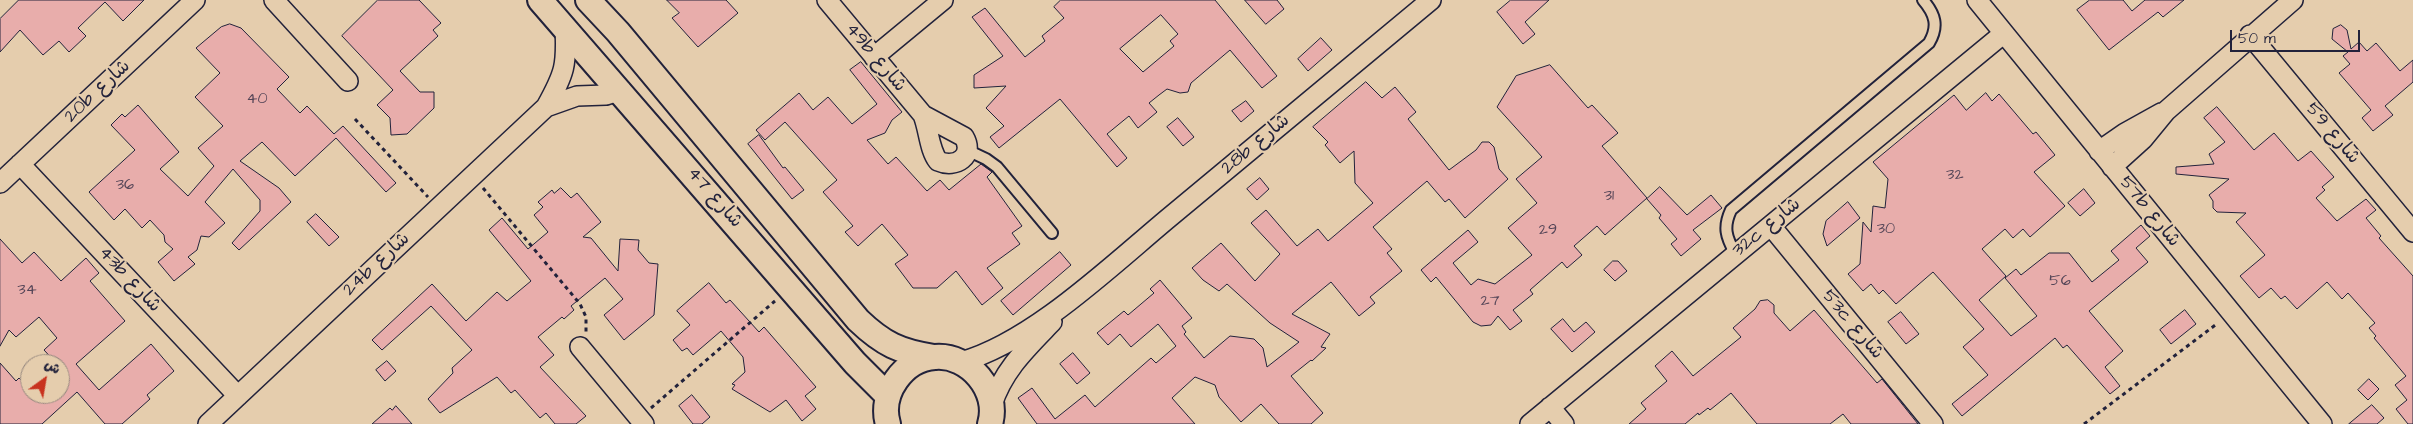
<!DOCTYPE html>
<html>
<head>
<meta charset="utf-8">
<style>
	body { margin:0 }
	#map { position:relative; width:2413px; height:424px; overflow:hidden; background:#e5cdad; font-family:"Architects Daughter","Playpen Sans Arabic",sans-serif }
	canvas { display:block }
	.north { position:absolute; left:20px; top:354px; width:50px; height:50px; box-sizing:border-box; background:#e5cdad; border:1px solid #97897f; border-radius:50%; rotate:32deg; font-size:14px; font-weight:700; line-height:20px; text-align:center; color:#22223b }
	.north::after { content:''; display:block; margin:auto; width:18px; height:22px; background:#c8321e; clip-path:polygon(50% 0,100% 100%,50% 72%,0 100%) }
	.scale { position:absolute; left:2230px; top:30px; width:130px; height:22px; box-sizing:border-box; border:2px solid #22223b; border-top:0; padding-left:6px; font-size:15px; line-height:18px; white-space:nowrap; color:#22223b; -webkit-text-stroke:4px #e5cdad; paint-order:stroke }
</style>
</head>
<body>
<div id="map">
<canvas width="2413" height="424"></canvas>
<div class="north">ش</div>
<div class="scale">50 m</div>
</div>
<script>
const ctx = document.querySelector('canvas').getContext('2d');
ctx.lineJoin = 'round';
function fillPath(path, color) { ctx.fillStyle = color; ctx.fill(path, 'evenodd'); }
function stroke(path, color, width, dash) { ctx.strokeStyle = color; ctx.lineWidth = width; ctx.lineCap = dash ? 'butt' : 'round'; ctx.setLineDash(dash || []); ctx.stroke(path); }
function write(font, color, halo, rows, align = 'center') {
  ctx.font = font + ' "Architects Daughter","Playpen Sans Arabic",sans-serif'; ctx.lineWidth = 4.5; ctx.setLineDash([]); ctx.textBaseline = 'middle'; ctx.strokeStyle = halo; ctx.fillStyle = color; for (const [text, x, y, turn = 0] of rows) {
    ctx.save(); ctx.translate(x, y); ctx.rotate((+turn || 0) * Math.PI / 180); ctx.textAlign = isNaN(turn) ? turn : align; if (halo) ctx.strokeText(text, 0, 0); ctx.fillText(text, 0, 0); ctx.restore();
  }
}
const building = new Path2D(`
	M19 0H144L123 21 105 2 78 28 86 36 69 52 59 41 43 55 20 30 0 52V19Z
	M378 0H419L441 23 433 30 438 36 400 71 420 92H434V108L407 134 391 135 390 118 377 105 393 90 342 36Z
	M667 0H726L738 13 698 47 672 18 679 13Z
	M1061 0H1215L1277 76 1262 88 1230 50 1191 83 1188 92 1180 93 1167 89 1159 95 1149 103 1157 112 1138 128 1129 116 1107 134 1127 158 1117 167 1060 99 999 148 990 137 1004 126 986 108 1006 86 974 88V75L1003 56 972 17 985 8 1025 57 1045 41 1042 36 1064 18 1054 7ZM1161 15 1178 34 1170 41 1174 46 1143 72 1120 49Z
	M1245 0H1277L1284 9 1266 24Z
	M1511 0H1549L1525 22 1535 34 1523 44 1497 12Z
	M2090 0H2123L2132 11 2145 0H2184L2163 17 2158 12 2109 50 2077 10Z
	M230 24 241 28 289 77 277 89 300 113 307 106 334 134 343 126 396 183 386 192 336 138 295 176 262 142 240 161 279 188 291 202 239 250 232 243 260 211V200L233 169 205 202 225 223 209 237 201 236 197 250 188 257 195 264 174 281 158 262 173 249 165 242 164 235 150 220 142 228 125 209 114 220 89 192 135 150 111 125 122 114 125 117 138 105 179 152 160 169 188 196 214 166 198 148 223 126 195 97 220 73 196 48 221 27Z
	M2341 25 2347 30 2351 49 2359 42 2367 51 2376 43 2400 71 2413 60V82L2385 106 2393 115 2373 131 2362 118 2371 110 2339 73 2350 64 2343 56 2348 52 2332 39 2333 29Z
	M1321 38 1332 50 1308 71 1298 59Z
	M861 62 902 112 892 120 885 133 867 140 888 164 896 157 927 191 940 180 949 190 981 164 992 172 987 177 1022 226 1012 233 1020 244 987 268 1003 288 982 305 956 271 937 288H913L895 264 908 255 882 224 858 246 845 232 853 226 823 192 837 180 785 122 765 140 756 130 799 93 813 110 828 97 852 124 877 104 850 70Z
	M1550 65 1588 108 1592 105 1618 133 1602 146 1647 198 1605 235 1597 226 1574 246 1582 255 1567 268 1562 262 1530 290 1533 294 1513 310 1522 321 1510 330 1498 316 1491 325 1481 326 1473 322 1436 277 1431 282 1421 270 1468 230 1478 242 1453 263 1471 285 1478 279 1495 284 1532 255 1508 228 1537 203 1516 179 1542 157 1497 107 1516 76Z
	M1366 82 1382 98 1395 87 1416 112 1408 119 1449 170 1476 150 1482 142H1489L1494 147 1499 169 1508 179 1465 218 1449 199 1445 202 1427 181 1373 227 1392 249 1387 253 1402 271 1370 297 1375 303 1359 316 1331 282 1292 314 1330 334 1321 347 1326 348 1312 361 1311 360 1291 376 1323 413 1311 424H1279L1261 404 1241 422 1219 397 1215 385 1195 377 1172 398 1195 424H1037L1018 398 1032 388 1055 419 1085 395 1095 407 1151 358 1156 363 1176 346 1158 324 1131 347 1120 334 1108 345 1097 333 1124 311 1128 315 1154 293 1150 289 1160 280 1192 318 1182 326 1186 332 1184 334 1204 358 1230 336 1254 339 1263 348 1267 367 1299 342 1270 323 1227 284 1219 291 1203 280 1192 268 1221 243 1255 281 1280 254 1251 223 1266 210 1297 246 1318 229 1328 241 1373 203 1355 183 1354 151 1340 163 1325 145 1328 142 1313 127Z
	M1986 93 1992 101 1999 94 2033 134 2036 132 2055 155 2034 172 2065 206 2030 237 2023 229 2013 238 2005 229 1982 249 2006 276 1979 300 2011 336 2037 316 2005 278 2016 269 2021 275 2049 253H2069L2092 282 2119 260 2111 251 2141 225 2150 236 2136 248 2148 262 2089 311 2123 351 2105 367 2120 386 2110 394 2067 345 2063 348 2055 338 1962 416 1952 404 1988 375 1963 347 1984 329 1933 272 1896 304 1883 290 1879 294 1871 284 1863 291 1848 274 1860 264 1863 222 1871 232 1873 206 1885 208 1888 179 1873 162 1954 95 1966 110Z
	M1246 101 1254 111 1241 122 1232 111Z
	M2217 107 2254 150 2274 133 2298 161 2311 151 2334 177 2322 187 2325 190 2316 198 2337 221 2366 199 2376 210 2366 218 2381 236 2379 238 2413 276V424H2408L2396 409 2407 400 2395 385 2406 376 2374 338 2376 336 2369 328 2375 323 2348 293 2342 299 2327 282 2297 309 2285 296 2281 299 2271 288 2259 298 2240 276 2265 255 2236 222 2246 213 2217 212 2213 208V201L2209 195 2229 179 2176 174V167L2214 164 2209 154 2225 142 2204 118Z
	M1178 118 1194 137 1183 146 1167 127Z
	M759 135 783 168 785 167 804 190 792 199 748 144Z
	M1260 178 1269 189 1257 200 1247 189Z
	M1660 187 1687 215 1711 195 1722 208 1693 230 1701 239 1681 256 1671 244 1677 239 1659 218 1661 215 1647 199Z
	M561 188 571 198 577 193 601 222 583 237 591 238 618 271 620 239 639 240 638 250 649 263 658 264 654 315 624 340 604 315 623 299 605 278 571 306 574 310 564 319 562 317 538 337 554 355 540 367 586 416 576 424H555L546 413 540 418 515 390 511 393 497 377 440 413 428 399 453 373 452 368 472 350 431 306 382 350 372 340 432 284 466 321 497 292 507 301 531 281 489 230 502 218 528 249 548 232 534 215 543 207 538 202 552 190 554 193Z
	M2084 189 2095 203 2080 216 2068 203Z
	M1848 202 1860 218 1827 246 1823 234 1826 221Z
	M316 214 339 237 329 246 307 222Z
	M0 239 22 263 34 252 61 281 86 258 99 273 90 281 125 321 76 364 99 390 151 344 174 371 147 395 150 399 122 424H105L77 392 42 424H0V363L16 381 19 378 30 389V394H60V364H57L44 350 57 338 39 317 16 337 9 330 0 346Z
	M1060 252 1071 265 1013 315 1001 301Z
	M1613 261H1618L1627 271 1615 281 1604 270Z
	M709 283 726 303 730 300 759 332 764 327 816 387 805 396 816 409 802 421 786 400 770 412 732 389 735 385 732 384 745 372 743 357 721 331 693 355 687 348 682 351 673 340 690 325 677 311Z
	M1768 300 1774 305V313L1790 331 1814 310 1877 383 1882 379 1918 424H1851L1843 414 1830 424H1757L1731 393 1710 410 1708 408 1699 415 1698 413 1685 424H1629L1646 409 1641 403 1667 381 1655 366 1672 351 1693 376 1741 337 1733 328 1755 309 1760 301Z
	M2185 310 2196 324 2171 344 2160 330Z
	M1901 312 1919 334 1906 344 1888 322Z
	M1563 319 1574 332 1586 322 1595 332 1572 352 1551 329Z
	M1073 353 1090 373 1077 384 1060 364Z
	M387 361 396 371 385 381 376 370Z
	M2369 379 2379 389 2368 400 2358 390Z
	M692 395 710 417 702 424H693L679 406Z
	M2372 405 2384 418 2377 424H2349Z
	M396 406 412 424H372L390 408 392 410Z`);
const path = new Path2D(`
	M355 119 428 197
	M483 188 580 304 586 317V333
	M651 408 775 301
	M2084 424 2218 323`);
const service = new Path2D(`
	M967 150 986 159 997 167 1052 233
	M1735 253C1726 237 1723 227 1731 210L1929 43C1939 26 1935 14 1923 0`);
const minor = new Path2D(`
	M274 0 348 81
	M827 0 923 115 964 137C975 156 956 169 938 161 929 149 929 130 923 115
	M1977 0 2322 424
	M2250 35 2413 232
	M874 57 943 0
	M546 107 577 96 606 95 621 90
	M2099 151 2125 133 2161 113
	M20 164 238 396
	M2112 167 2143 139 2166 111 2293 0
	M0 183 195 0
	M1771 226 1933 424
	M580 347 644 424
	M961 362C1033 342 1113 264 1171 216 1258 144 1344 72 1431 0
	M992 405C1003 370 1027 348 1052 322
	M1550 407 1564 424
	M208 424 546 107C565 73 567 65 565 27
	M1530 424 2003 34`);
const tertiary = new Path2D(`
	M540 0 855 363 888 396
	M588 0 618 32 858 320C883 344 900 352 934 357
	M888 424C879 394 903 359 935 357 969 354 1000 391 990 424`);
const numberNames = [
	["40",257,100],
	["32",1955,176],
	["36",125,186],
	["31",1609,197],
	["30",1886,230],
	["29",1548,231],
	["56",2060,282],
	["34",27,291],
	["27",1490,302]
];
const streetNames = [
	["49b شارع",875,58,50],
	["20b شارع",98,92,-43],
	["شارع 59",2332,134,50],
	["28b شارع",1256,145,-40],
	["شارع 47",714,198,49],
	["57b شارع",2149,212,51],
	["32c شارع",1767,228,-39],
	["24b شارع",377,265,-43],
	["43b شارع",129,280,47],
	["53c شارع",1852,325,50]
];
fillPath(building, '#e8adab');
stroke(building, '#22223b', 1);
stroke(service, '#22223b', 14);
stroke(minor, '#22223b', 22);
stroke(tertiary, '#22223b', 28);
stroke(path, '#22223b', 3, [4, 4]);
stroke(service, '#e5cdad', 10);
stroke(minor, '#e5cdad', 19);
stroke(tertiary, '#e5cdad', 24);
write('16px', '#544557', null, numberNames);
write('19px', '#22223b', '#e5cdad', streetNames);
</script>
</body>
</html>
